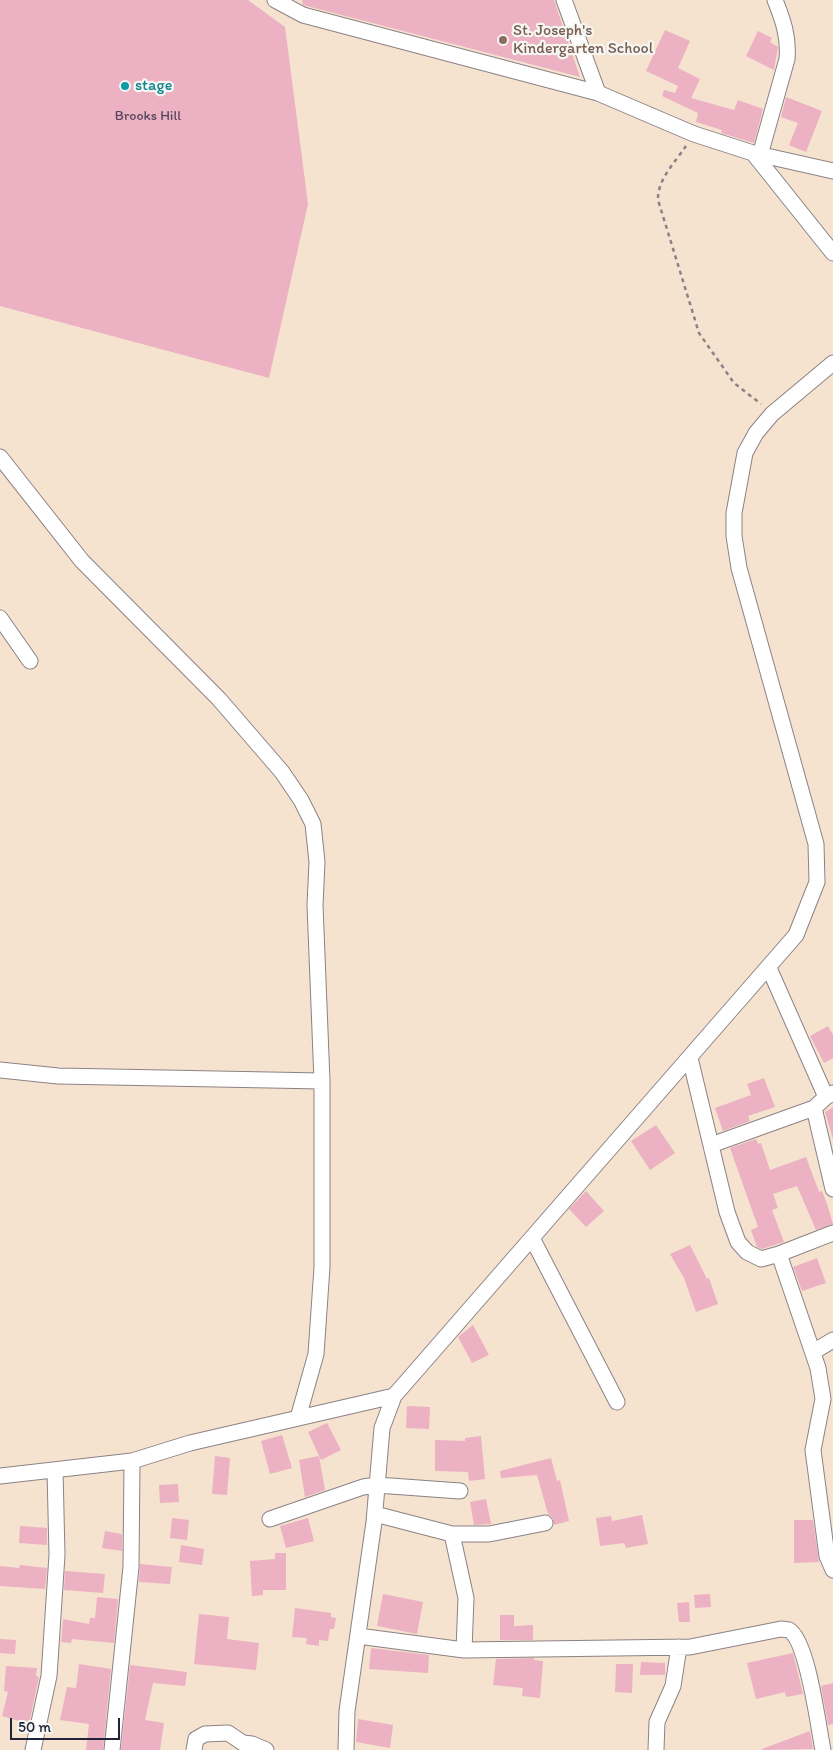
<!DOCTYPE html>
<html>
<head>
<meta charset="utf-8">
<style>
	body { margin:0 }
	#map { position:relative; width:833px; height:1750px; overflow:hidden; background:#f5e3cf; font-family:Itim,sans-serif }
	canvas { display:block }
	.scale { position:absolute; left:10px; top:1718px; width:110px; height:22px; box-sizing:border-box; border:2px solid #22223b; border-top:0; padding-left:6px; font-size:15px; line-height:18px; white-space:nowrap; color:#22223b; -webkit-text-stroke:4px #f6f6f2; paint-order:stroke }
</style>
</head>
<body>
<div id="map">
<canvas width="833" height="1750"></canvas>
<div class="scale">50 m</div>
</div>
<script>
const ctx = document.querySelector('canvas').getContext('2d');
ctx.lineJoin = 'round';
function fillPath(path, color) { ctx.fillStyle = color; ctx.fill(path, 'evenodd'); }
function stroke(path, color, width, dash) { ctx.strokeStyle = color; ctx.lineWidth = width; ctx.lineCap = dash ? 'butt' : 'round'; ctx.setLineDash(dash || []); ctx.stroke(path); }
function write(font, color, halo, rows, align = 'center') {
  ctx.font = font + ' Itim,sans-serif'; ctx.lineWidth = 4.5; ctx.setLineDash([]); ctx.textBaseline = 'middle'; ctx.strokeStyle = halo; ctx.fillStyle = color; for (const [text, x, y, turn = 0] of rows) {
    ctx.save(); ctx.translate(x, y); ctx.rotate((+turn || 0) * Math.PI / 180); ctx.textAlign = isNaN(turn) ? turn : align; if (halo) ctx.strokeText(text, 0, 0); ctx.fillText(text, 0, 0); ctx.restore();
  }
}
const building = new Path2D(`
	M0 0H248L285 27 308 204 269 378 0 306Z
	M302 0H554L580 77 303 5Z
	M665 30 690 41 678 68 700 79 691 98 734 110 738 100 763 109 754 143 721 133 722 130 696 122 698 113 662 96 664 90 675 93 678 86 646 71Z
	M758 31 772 38 770 42 778 47 774 70 746 56Z
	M786 97 822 111 806 152 789 145 798 123 781 117Z
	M828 1026 833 1035V1058L824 1063 810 1036Z
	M764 1078 775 1107 748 1116 750 1121 723 1131 715 1108 751 1095 747 1084Z
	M833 1107V1139L825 1112Z
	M656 1125 675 1153 650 1170 631 1141Z
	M756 1139 758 1144 761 1143 770 1170 806 1157 819 1192 822 1191 827 1204 833 1224 816 1230 797 1186 773 1194 778 1208 772 1210 784 1242 762 1249 757 1247 751 1230 758 1227 730 1148Z
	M586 1191 604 1211 586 1227 569 1209Z
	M690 1245 707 1279 709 1278 718 1304 696 1312 684 1278 670 1254Z
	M817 1258 826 1283 802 1291 793 1267Z
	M473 1325 489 1355 472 1363 458 1337Z
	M407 1406 430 1407 429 1429 406 1428Z
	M327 1423 341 1450 321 1460 308 1432Z
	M282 1435 292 1468 270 1474 261 1441Z
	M481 1436 485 1479 469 1481 468 1472 435 1471V1440L465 1441V1438Z
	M215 1456 230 1458 227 1495 212 1494Z
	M319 1456 325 1490 305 1497 299 1460Z
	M551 1458 557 1481 560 1480 569 1521 554 1525 552 1517 548 1514 537 1475 501 1478 500 1471Z
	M178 1484 179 1502 160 1503 159 1485Z
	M486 1499 491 1524 474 1525 470 1502Z
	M642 1515 648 1544 626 1548 624 1543 600 1546 596 1518 611 1516 612 1521Z
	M172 1518 189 1520 187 1540 170 1538Z
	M308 1518 314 1541 286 1548 280 1526Z
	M794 1520H813L819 1562 794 1563Z
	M20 1526 47 1528V1545L19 1543Z
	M105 1531 122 1534V1551L102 1548Z
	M181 1545 204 1549 202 1565 179 1562Z
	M275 1553H286V1590H263V1595L252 1596 250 1561 275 1559Z
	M140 1564 172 1567 170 1584 139 1582Z
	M20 1565 47 1568 45 1589 0 1586V1566L19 1568Z
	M65 1571 105 1574 103 1593 64 1590Z
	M383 1594 423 1602 417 1634 377 1626Z
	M710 1594 711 1607 695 1608 694 1595Z
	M97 1597 118 1599 114 1643 72 1639 71 1643 61 1642 63 1619 89 1624 90 1618H95Z
	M689 1602 690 1622H679L677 1603Z
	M295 1608 331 1613V1617L336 1618 334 1629H330L328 1641 319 1640V1646L306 1644 307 1638 292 1637Z
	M199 1614 229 1617 227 1639 259 1643 256 1670 194 1664Z
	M500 1615H514V1626L533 1625V1640H500Z
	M0 1639 16 1640 15 1654 0 1653Z
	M371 1648 429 1655 428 1673 369 1669Z
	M793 1653 803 1694 786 1697 785 1692 756 1699 747 1663Z
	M534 1658V1660L543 1661 540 1698 522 1696 523 1688 493 1685 496 1659Z
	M641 1662 665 1663V1675H640Z
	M79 1664 111 1669 103 1750H86L89 1724 60 1720 67 1687 76 1688Z
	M616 1664H633L632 1693 615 1692Z
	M130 1665 187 1672 185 1686 153 1683 145 1720 164 1723 160 1750H121Z
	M6 1666 37 1668 36 1676 39 1677 29 1724 2 1716 8 1692 4 1691Z
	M833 1683V1724L828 1725 821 1686Z
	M358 1719 393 1725 390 1748 356 1742Z
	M810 1731 813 1749 763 1750 762 1749Z`);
const path = new Path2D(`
	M686 146C676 161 657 180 658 200L699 333 734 383 761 404`);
const minor = new Path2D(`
	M275 0 303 15 598 93 694 134 753 153 833 171
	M564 0 598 93
	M753 153 833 253
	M760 155 787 59C789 37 783 20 775 0
	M0 457 82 561 219 699 282 772 301 800 313 824 317 862 315 905 322 1081V1267L316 1354 298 1418
	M0 618 30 661
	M769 968 826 1097
	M690 1058 727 1212 738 1242 747 1252 761 1259 779 1254 818 1368 823 1399 813 1450 827 1556 833 1570
	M0 1070 58 1076 322 1081
	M814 1108 833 1189
	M711 1145 814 1108 826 1097 833 1093
	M532 1238 617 1402
	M779 1254 833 1233
	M813 1352 833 1340
	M0 1476 132 1461 190 1443 394 1396 796 935 817 882 816 844 739 568 734 536V513L745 453 756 433 772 414 833 363
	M375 1514 452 1534 466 1598 464 1650
	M270 1519 363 1487 377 1485 460 1491
	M452 1534H489L545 1523
	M358 1636 464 1650 690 1647 781 1629 789 1630C808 1641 818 1726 823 1750
	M33 1750 49 1676 57 1555 55 1470
	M112 1750 131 1567 132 1461
	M194 1750 196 1739 205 1734 228 1733 243 1743 252 1744 266 1750
	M346 1750 347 1711 374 1522 382 1428 394 1396
	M656 1750 657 1722 673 1686 679 1647`);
const markers = [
	[503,40,5,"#8d6e63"],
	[125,86,5,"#0f9aa8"]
];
const numberNames = [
	["Brooks Hill",148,116]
];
const educationNames = [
	["St. Joseph's",513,31],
	["Kindergarten School",513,49]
];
const cultureNames = [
	["stage",135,86]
];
fillPath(building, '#ecb1c2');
stroke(minor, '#8c8285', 17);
stroke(path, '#8c8285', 2.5, [4, 4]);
stroke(minor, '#fff', 15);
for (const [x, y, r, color] of markers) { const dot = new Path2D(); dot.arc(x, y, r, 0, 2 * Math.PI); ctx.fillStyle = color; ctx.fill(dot); stroke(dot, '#f6f6f2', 2); }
write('14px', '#54465d', null, numberNames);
write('16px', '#785e54', '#f6f6f2', educationNames, 'left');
write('16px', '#0d838f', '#f6f6f2', cultureNames, 'left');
</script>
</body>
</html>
